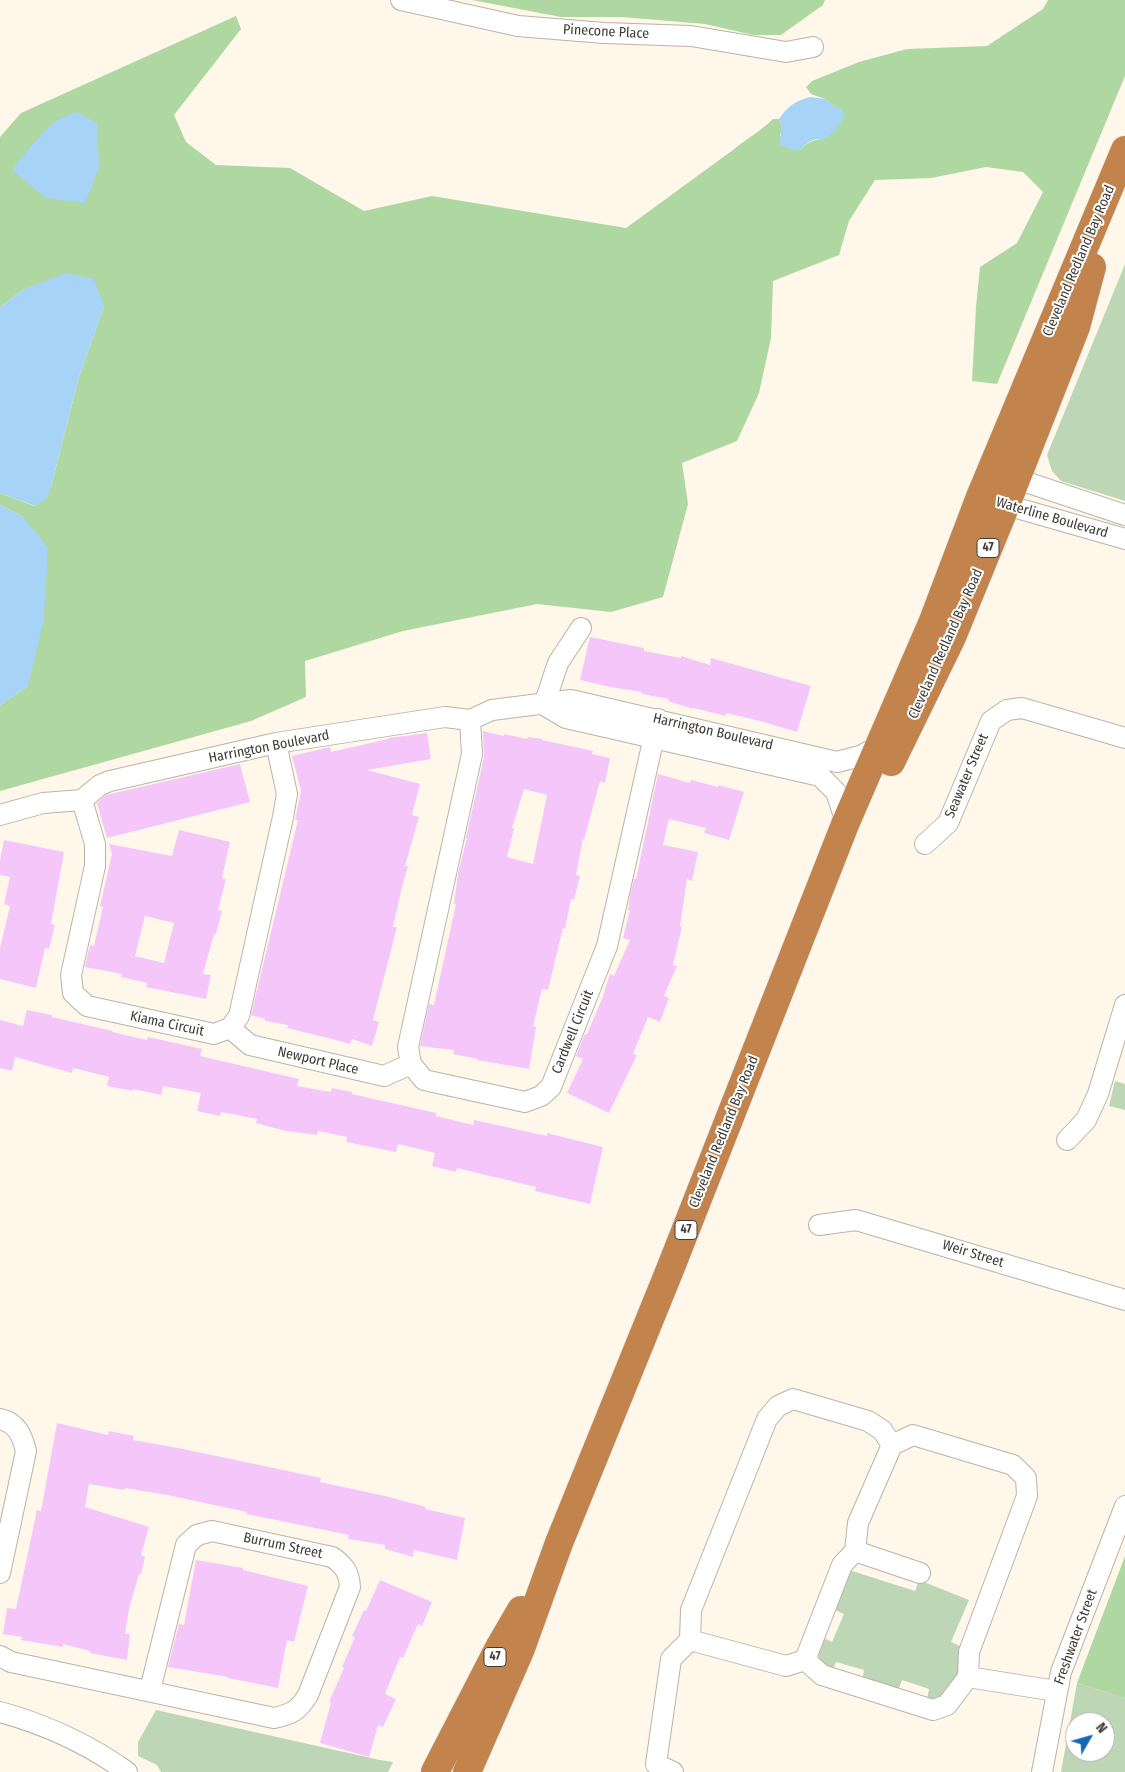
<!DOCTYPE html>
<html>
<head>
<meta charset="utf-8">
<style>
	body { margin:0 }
	#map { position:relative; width:1125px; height:1772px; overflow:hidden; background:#fef7ea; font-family:"Fira Sans Condensed",sans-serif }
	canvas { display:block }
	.north { position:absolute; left:1065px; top:1712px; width:50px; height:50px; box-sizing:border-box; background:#fff; border:1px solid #b2b1af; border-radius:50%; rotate:52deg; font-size:14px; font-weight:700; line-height:20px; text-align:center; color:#3f3c37 }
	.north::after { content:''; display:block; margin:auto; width:18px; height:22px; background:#1667b5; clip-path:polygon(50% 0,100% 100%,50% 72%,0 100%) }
</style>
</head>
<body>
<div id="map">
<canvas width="1125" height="1772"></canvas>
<div class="north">N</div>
</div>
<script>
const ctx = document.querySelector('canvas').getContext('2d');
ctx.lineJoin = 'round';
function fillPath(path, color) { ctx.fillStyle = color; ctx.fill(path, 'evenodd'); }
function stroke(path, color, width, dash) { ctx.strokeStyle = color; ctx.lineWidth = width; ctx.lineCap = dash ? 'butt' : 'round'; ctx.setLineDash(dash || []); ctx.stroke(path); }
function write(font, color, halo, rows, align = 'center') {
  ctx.font = font + ' "Fira Sans Condensed",sans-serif'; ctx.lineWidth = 4; ctx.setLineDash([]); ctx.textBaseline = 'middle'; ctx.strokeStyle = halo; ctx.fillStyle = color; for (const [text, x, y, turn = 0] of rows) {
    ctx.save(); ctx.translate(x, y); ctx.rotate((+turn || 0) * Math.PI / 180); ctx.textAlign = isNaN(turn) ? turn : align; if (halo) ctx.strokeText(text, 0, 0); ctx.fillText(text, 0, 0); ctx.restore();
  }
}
const green = new Path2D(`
	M1125 264V501L1061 481 1052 471 1047 455Z
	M1115 1081 1125 1084V1110L1109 1106Z
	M849 1570 915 1591 919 1580 969 1600 951 1642 962 1647V1669L940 1698 933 1700H927L929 1689 902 1680 898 1691 886 1684 862 1681 864 1670 836 1662 832 1672 820 1662 817 1648 822 1637 832 1642 844 1614 833 1609Z
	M1077 1683 1125 1698V1772H1061ZM1075 1722H1105V1752H1075Z
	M156 1710 380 1760 393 1762 388 1772H161L157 1765 138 1756V1742Z`);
const forest = new Path2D(`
	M472 0H825L823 5 781 35H753L705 24 622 17H561Z
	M1048 0H1125V76L997 384 972 381 976 307 980 267 1017 243 1043 192 1023 172 986 167 931 178 875 180 849 221 839 255 773 281 771 338 759 393 737 441 682 463 688 504 663 597 611 612 537 604 403 631 305 661 306 697 251 721 0 791V705L28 686 23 517 0 505V493L34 506 51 487 79 377 104 306 24 289 0 307V137L21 113 236 16 241 29 174 115 186 142 216 165 290 168 364 211 432 196 626 228C662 202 697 176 733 150 746 139 761 131 773 119H779L782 127 780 136 800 150C807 143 813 139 823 139L835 107 825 99 811 94 806 87 812 81 859 62 907 49 987 46 1043 9Z
	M1125 1556V1698L1077 1683Z`);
const water = new Path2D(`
	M810 97 825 99 835 107 842 109 844 116C840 125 834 134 825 138 820 141 823 139 817 139 810 140 805 145 800 150L791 149 780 145C780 135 783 128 779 119 789 105 794 102 810 97Z
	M76 112 97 123 99 168 85 203 46 198 12 170 30 147 55 121Z
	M66 273 94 279 104 306 79 377 51 487 47 498 35 506 0 493V307L24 289Z
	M0 505 23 517 48 547 44 620 28 686 0 705Z`);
const building = new Path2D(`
	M590 637 644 648V651L681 658V656L710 665 711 658 811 686 797 732 760 721 726 713V716L693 708V709L668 701 669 699 642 694V692L610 687 580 680Z
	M483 731 504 736V734L527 739 528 737 542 739V740L593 751 592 754 610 758 605 783 600 781 584 840 583 839 576 875 580 876 574 900 571 899 565 929 563 928 548 990 542 989 533 1026 536 1027 529 1069 477 1060 478 1059 453 1054 454 1050 420 1046 429 1004 434 1005 456 904H454L458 873 467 838H466L484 757ZM524 789 547 795 533 864 507 857 514 829 512 828Z
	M427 733 431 759 367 770 420 784 412 815 419 817 405 866H408L402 887 393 927H397L373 1020 379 1022 372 1046 352 1039 350 1044 332 1039 287 1028 288 1025 265 1021V1019L251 1015 298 820H295L301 791 292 756 330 747 331 752 388 739 389 738Z
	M240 764 250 802 107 838 97 803 106 795Z
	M658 774 690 783 691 780 718 787 719 785 744 792 729 840 704 833 706 828 669 819 663 845 698 852 692 881 687 879 680 926 682 927 673 965 677 966 664 996 669 998 660 1022 648 1017 633 1054 637 1055 609 1113 567 1093 583 1059 576 1056 585 1034H587L602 999 610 974 614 976 630 940 623 938 630 910H628L630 896 634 879H636Z
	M179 830 230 842 222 878 226 879 218 910 222 911 216 934H214L203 974 211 975 206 999 146 987 147 983 121 977 122 974 85 967 90 945 94 946 103 907 100 906 112 854 109 844 172 856ZM145 916 174 923 164 963 135 956Z
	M4 840 64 852 51 924 55 925 49 949 45 948 36 988 0 979V948L10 906 4 904 10 877 0 875V861Z
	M27 1010 52 1015V1017L112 1031V1032L147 1040 148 1037 202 1049 200 1056 299 1079 297 1086 331 1092 332 1088 352 1092V1094L436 1113V1116L473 1125 474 1120 547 1136V1133L603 1147 590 1204 535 1191 536 1187 490 1176 457 1168 456 1172 432 1166 435 1153 398 1144 396 1152 346 1142 347 1137 318 1131 317 1135 286 1131 256 1123 257 1119 221 1112 220 1116 197 1111 201 1093 163 1086 161 1095 133 1089V1091L107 1086 109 1077 73 1068 72 1073 15 1057 12 1071 0 1068V1020L23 1026Z
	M57 1423 108 1435 109 1431 134 1436 133 1440 183 1449 321 1478 320 1482 385 1496 426 1507 425 1509 465 1518 457 1560 414 1550 413 1557 385 1549V1545L348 1539 349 1535 320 1529 246 1514 247 1512 167 1495 125 1488 124 1490 89 1484 85 1507 149 1527 141 1555 145 1557 141 1574H139L129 1609 125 1634H130L127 1660 90 1653V1651L63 1644V1647L21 1640 22 1637 3 1634 7 1608 16 1609 37 1510 41 1511Z
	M196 1560 243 1568V1570L308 1586 294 1642 287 1640 278 1688 228 1678V1677L168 1667 179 1624 184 1625Z
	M380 1580 432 1602 422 1626 418 1624 403 1658 400 1657 385 1694 396 1699 383 1727 378 1725 369 1757 320 1743 331 1703 329 1702 344 1668 342 1667 355 1637 352 1636 364 1610 366 1611Z`);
const minor = new Path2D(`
	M401 0 518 26 604 33 691 36 786 52 813 47
	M1005 475 1125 515
	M992 501 1125 539
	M544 705 566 718 820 776 836 792 846 822
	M544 705 558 663 581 628
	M470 720 472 754 408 1047 411 1064 424 1080 525 1102 541 1096 551 1087 607 946 658 719
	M82 800 95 844V866L71 975 73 993 87 1006 214 1034 230 1028 239 1016 283 817 287 794 276 743
	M0 815 43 803 82 800 100 785 110 781 276 743 445 717 470 720 492 710 571 700 837 762 860 756 879 746
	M925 844 948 823 991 721 1007 710 1022 708 1125 738
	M230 1028 250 1045 384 1076 411 1064
	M1067 1140 1086 1120 1098 1094 1125 1005
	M819 1225 856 1220 1125 1300
	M0 1419C17 1423 22 1435 26 1451L0 1573
	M913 1435 1013 1465 1026 1478 1027 1496 969 1652 968 1677 947 1705 933 1710 822 1675 805 1660 842 1565 855 1551 858 1523 892 1445Z
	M855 1551 920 1573
	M0 1656 11 1662 274 1718C292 1714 298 1711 308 1695L350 1587C349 1572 344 1565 332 1557L212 1531 197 1535 186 1545 150 1690
	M805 1660 786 1666 690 1640 691 1610 767 1419 778 1406 793 1399 868 1421 882 1430 892 1445
	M968 1677 1056 1691
	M0 1712C44 1724 90 1745 127 1772
	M673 1772 656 1764 671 1659 690 1640
	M1042 1772 1061 1672 1125 1506`);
const highway = new Path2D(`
	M891 762 952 637 1006 505 1076 327 1092 267
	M435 1772 500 1646 521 1610
	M467 1772 520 1651 559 1543 671 1267 846 822 933 621 980 497 1125 150`);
const shields = [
	[988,548,22],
	[686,1230,22],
	[495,1657,22]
];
const shieldNames = [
	["47",988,548],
	["47",686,1230],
	["47",495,1657]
];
const streetNames = [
	["Pinecone Place",606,32,3],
	["Cleveland Redland Bay Road",1079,261,-67],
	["Waterline Boulevard",1052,518,16],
	["Cleveland Redland Bay Road",946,644,-66],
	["Harrington Boulevard",713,732,13],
	["Harrington Boulevard",269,747,-11],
	["Seawater Street",967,776,-67],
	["Kiama Circuit",167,1024,12],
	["Cardwell Circuit",573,1032,-68],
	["Newport Place",318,1061,13],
	["Cleveland Redland Bay Road",724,1132,-68],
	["Weir Street",973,1254,17],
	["Burrum Street",283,1546,12],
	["Freshwater Street",1076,1637,-70]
];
fillPath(green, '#bdd7b6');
fillPath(forest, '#aed7a2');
fillPath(water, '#a6d3f6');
fillPath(building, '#f4c6f9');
stroke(minor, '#bab3a7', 22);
stroke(highway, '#d9d8d7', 29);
stroke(minor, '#fff', 20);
stroke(highway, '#c2844c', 28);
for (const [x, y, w] of shields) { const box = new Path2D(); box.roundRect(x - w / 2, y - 9.5, w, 19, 4); ctx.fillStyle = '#fff'; ctx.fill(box); stroke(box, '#3f3c37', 1); }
write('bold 12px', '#3f3c37', null, shieldNames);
write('14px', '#3f3c37', '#fff', streetNames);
</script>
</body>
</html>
